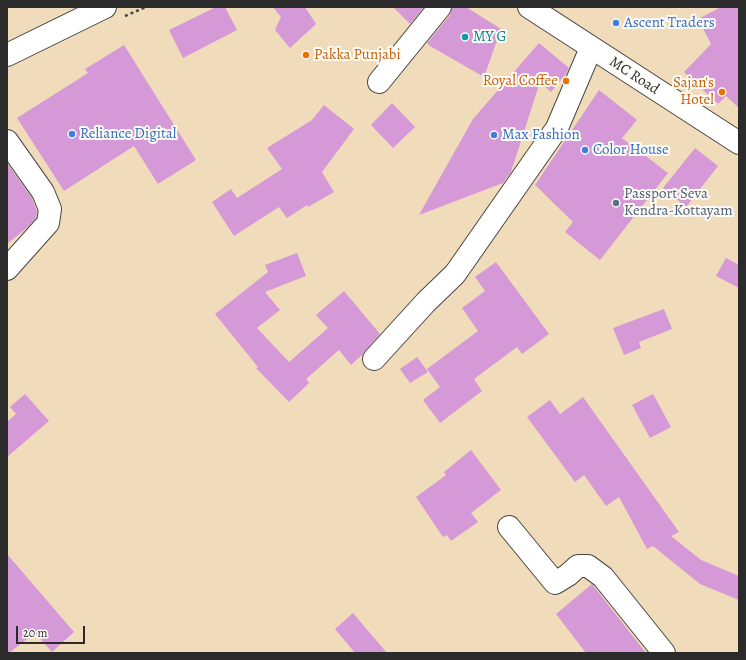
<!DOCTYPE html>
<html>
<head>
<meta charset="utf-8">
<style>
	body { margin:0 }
	#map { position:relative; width:746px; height:660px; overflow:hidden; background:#f0dcba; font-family:Alegreya,serif }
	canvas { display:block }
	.frame { position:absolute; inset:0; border:8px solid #2b2b2b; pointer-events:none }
	.scale { position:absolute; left:16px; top:626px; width:69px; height:18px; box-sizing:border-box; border:2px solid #2b2b2b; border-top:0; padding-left:5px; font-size:12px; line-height:14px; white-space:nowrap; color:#2b2b2b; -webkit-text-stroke:3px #fdfcf7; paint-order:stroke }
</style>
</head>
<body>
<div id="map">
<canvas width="746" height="660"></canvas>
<div class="frame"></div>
<div class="scale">20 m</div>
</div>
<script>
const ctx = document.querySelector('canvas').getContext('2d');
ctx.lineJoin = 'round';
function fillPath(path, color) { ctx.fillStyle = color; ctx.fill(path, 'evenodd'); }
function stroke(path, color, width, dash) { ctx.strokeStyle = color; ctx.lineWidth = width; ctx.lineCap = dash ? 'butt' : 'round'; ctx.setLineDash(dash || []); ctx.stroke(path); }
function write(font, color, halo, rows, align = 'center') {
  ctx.font = font + ' Alegreya,serif'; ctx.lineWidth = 4; ctx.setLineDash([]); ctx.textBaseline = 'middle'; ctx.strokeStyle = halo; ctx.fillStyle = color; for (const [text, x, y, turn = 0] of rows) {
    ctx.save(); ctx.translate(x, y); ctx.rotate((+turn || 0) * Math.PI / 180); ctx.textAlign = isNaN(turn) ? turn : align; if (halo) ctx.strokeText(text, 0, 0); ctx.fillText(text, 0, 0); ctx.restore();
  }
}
const building = new Path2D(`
	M216 7H225L237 30 183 58 169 30Z
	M273 7H305L316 24 290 48 275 30 281 17Z
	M393 7H424L410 24Z
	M452 7H466L501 29 484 77 430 46 427 43 450 15Z
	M721 7H739V108L726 96 718 104 684 72 711 44 698 19Z
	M539 43 569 68 566 74 551 92 540 82 511 172 503 183 419 215 473 119Z
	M124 45 196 160 158 184 134 146 64 191 17 118 88 73 85 69Z
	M599 90 637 120 622 138 668 173 600 260 565 232 573 222 535 185Z
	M392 103 415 127 393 148 371 125Z
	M324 105 354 129 322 172 334 192 308 207 307 205 287 218 279 207 234 236 212 202 231 189 237 198 282 169 267 148 312 120Z
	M695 148 718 166 686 207 663 188Z
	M7 163 32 198 37 211 36 218 28 227 7 244Z
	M297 253 306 276 265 292 280 310 257 328 289 362 328 328 316 315 344 291 380 334 365 351 362 355 351 365 339 350 306 379 309 383 289 402 256 368 258 367 215 314 268 272 265 265Z
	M726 258 739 265V288L716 276Z
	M496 262 549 334 522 354 517 347 474 379 482 391 440 423 423 400 440 387 427 369 478 331 462 308 485 291 475 277Z
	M664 309 672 329 639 342 641 348 624 355 613 328Z
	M417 357 428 372 410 383 400 369Z
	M25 394 49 421 7 457V422L16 414 10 407Z
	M653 394 671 427 650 438 632 405Z
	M583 397 679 532 671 536 701 560 739 576V600L700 584 653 546 647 549 619 497 606 506 584 475 575 482 527 417 550 400 560 414Z
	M471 450 501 490 471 513 478 522 451 541 447 535 443 537 416 497 446 475 444 472Z
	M7 554 74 632 52 652 35 633 9 653H7Z
	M592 584 646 653H586L556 614Z
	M353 613 387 653H355L335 629Z`);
const path = new Path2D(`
	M125 16 146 7`);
const minor = new Path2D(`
	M379 82 440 7
	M7 141 43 192 50 209 48 223 7 269
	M374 359 426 302 455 274 557 128 591 48
	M509 527 555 583 568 575 578 566H588L603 577 664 653`);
const primary = new Path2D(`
	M529 7 739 143
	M7 55 105 7`);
const markers = [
	[616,23,4,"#3f7fe0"],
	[465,37,4,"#0f9aa8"],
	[306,55,4,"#e8710a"],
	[566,81,4,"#e8710a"],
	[722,92,4,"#e8710a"],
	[72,134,4,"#3f7fe0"],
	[494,135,4,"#3f7fe0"],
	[585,150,4,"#3f7fe0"],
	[616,203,4,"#5c6f8a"]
];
const shopNames = [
	["Ascent Traders",624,23],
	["Reliance Digital",80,134],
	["Max Fashion",502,135],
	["Color House",593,150]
];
const cultureNames = [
	["MY G",473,37]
];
const foodNames = [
	["Pakka Punjabi",314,55,"left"],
	["Royal Coffee",558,81],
	["Sajan's",714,83],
	["Hotel",714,100]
];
const streetNames = [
	["MC Road",634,76,33]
];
const serviceNames = [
	["Passport Seva",624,194],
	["Kendra-Kottayam",624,211]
];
fillPath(building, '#d599d7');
stroke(minor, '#494640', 24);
stroke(primary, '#494640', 24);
stroke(path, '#494640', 2.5, [3, 3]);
stroke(minor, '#fff', 22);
stroke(primary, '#fff', 22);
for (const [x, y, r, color] of markers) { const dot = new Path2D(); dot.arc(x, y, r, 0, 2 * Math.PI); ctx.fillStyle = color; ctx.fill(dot); stroke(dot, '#fdfcf7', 1.5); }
write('15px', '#366cbe', '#fdfcf7', shopNames, 'left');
write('15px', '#0d838f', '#fdfcf7', cultureNames, 'left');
write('15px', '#c56008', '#fdfcf7', foodNames, 'right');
write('15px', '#2b2b2b', '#fdfcf7', streetNames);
write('15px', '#4e5e75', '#fdfcf7', serviceNames, 'left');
</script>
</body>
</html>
